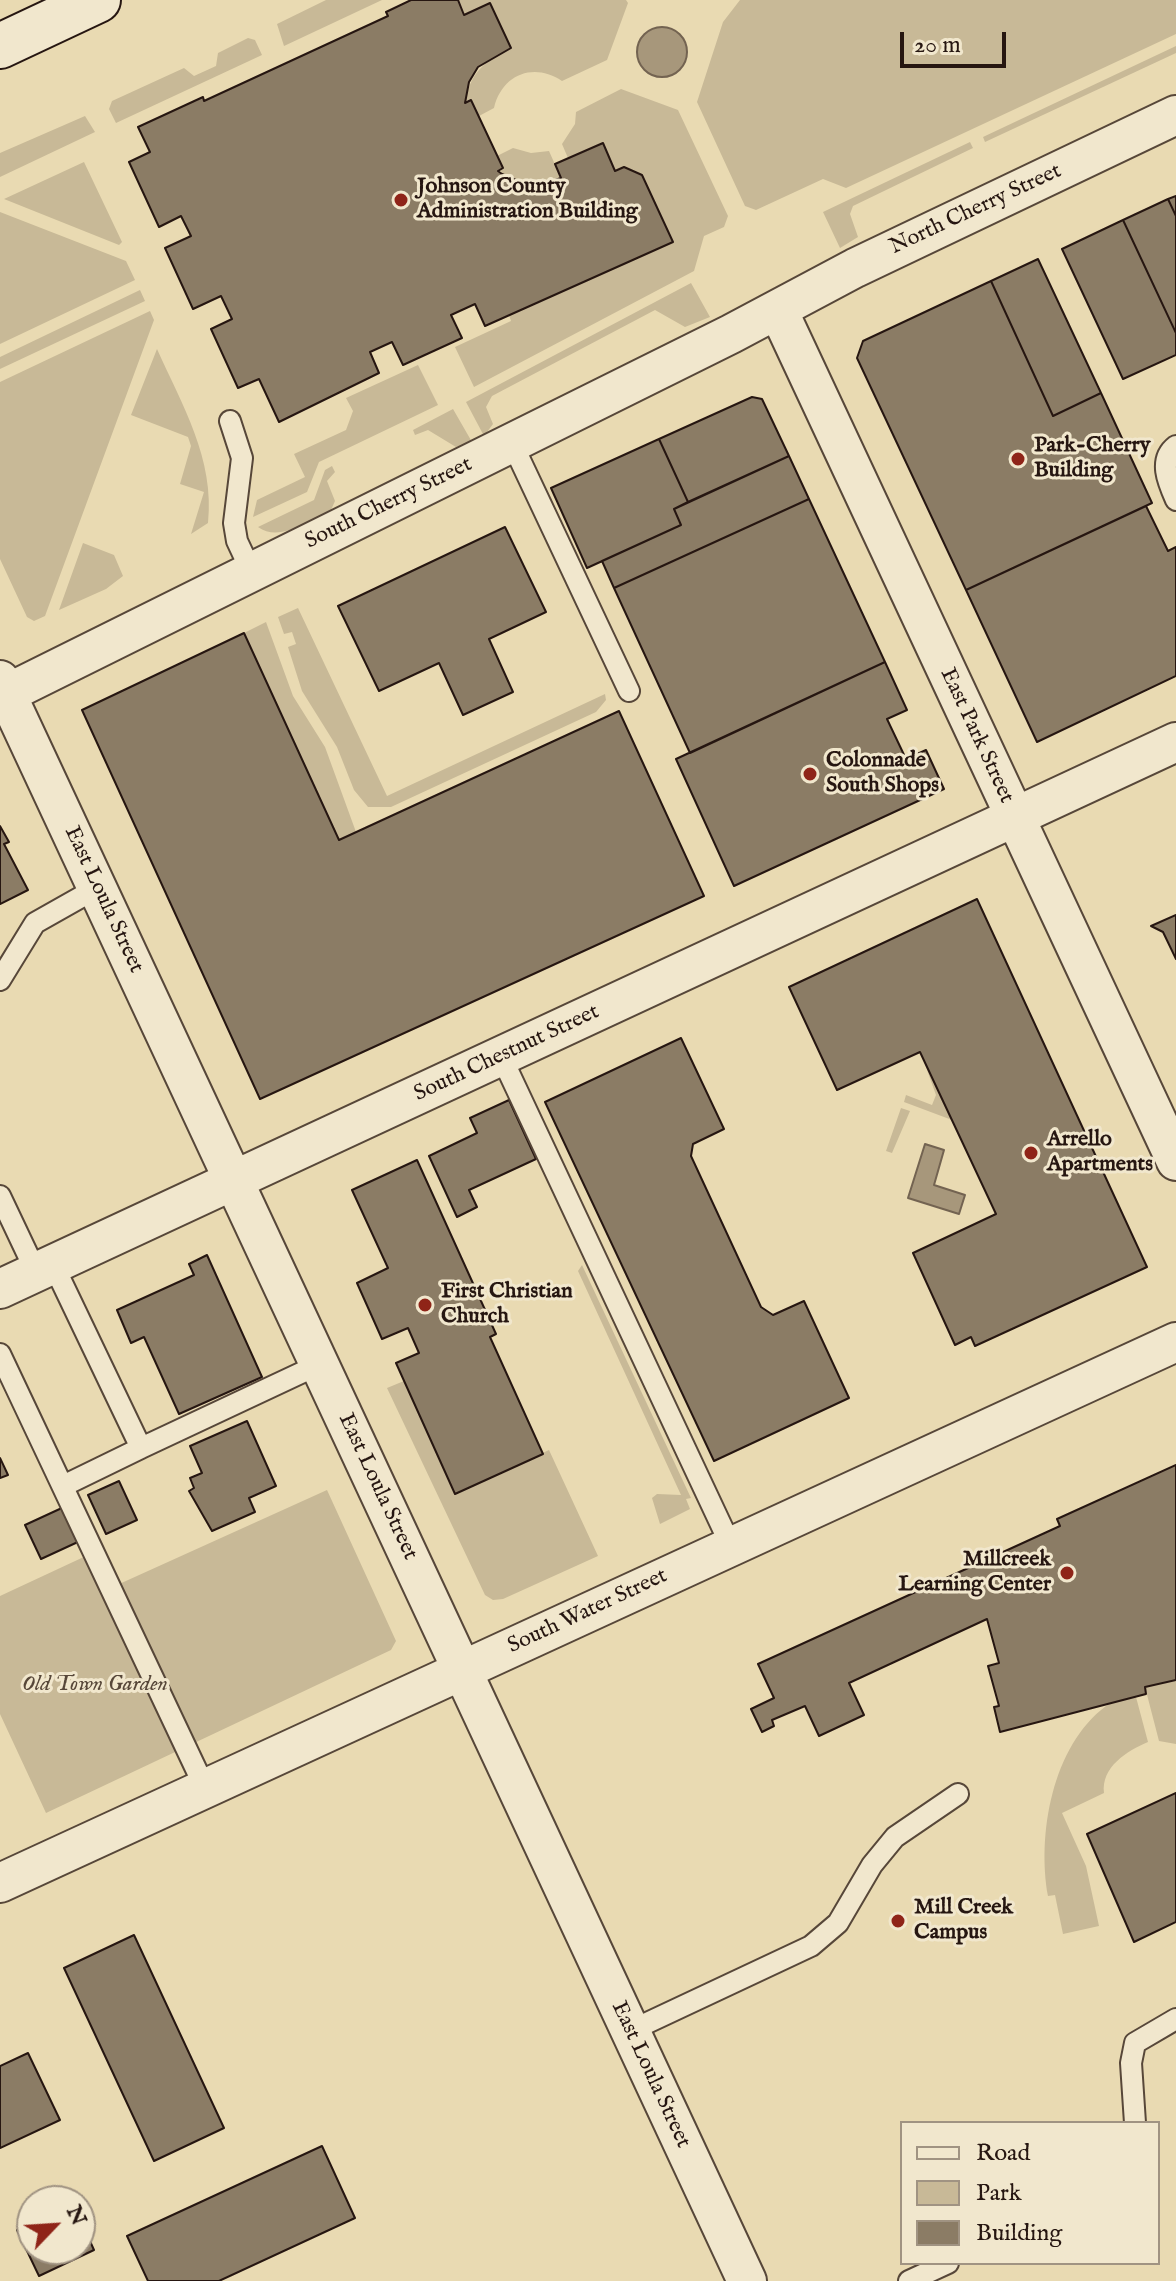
<!DOCTYPE html>
<html>
<head>
<meta charset="utf-8">
<style>
	body { margin:0 }
	#map { position:relative; width:1176px; height:2281px; overflow:hidden; background:#e9dab2; font-family:"IM FELL English",serif }
	canvas { display:block }
	.legend { position:absolute; left:900px; top:2121px; width:260px; height:144px; box-sizing:border-box; background:#f1e7cd; border:2px solid #a09382; margin:0; padding:10px 14px; list-style:none; font-size:24px; color:#261611 }
	.legend li { display:flex; align-items:center; gap:16px; height:40px }
	.legend b { width:40px; border:2px solid #a09382 }
	.north { position:absolute; left:16px; top:2185px; width:80px; height:80px; box-sizing:border-box; background:#f1e7cd; border:2px solid #a09382; border-radius:50%; rotate:65deg; font-size:22px; font-weight:700; line-height:32px; text-align:center; color:#261611 }
	.north::after { content:''; display:block; margin:auto; width:28px; height:36px; background:#8f2418; clip-path:polygon(50% 0,100% 100%,50% 72%,0 100%) }
	.scale { position:absolute; left:900px; top:32px; width:106px; height:36px; box-sizing:border-box; border:4px solid #261611; border-top:0; padding-left:10px; font-size:24px; line-height:28px; white-space:nowrap; color:#261611; -webkit-text-stroke:6px #f1e7cd; paint-order:stroke }
</style>
</head>
<body>
<div id="map">
<canvas width="1176" height="2281"></canvas>
<ul class="legend">
<li><b style="height:10px;background:#f1e7cd"></b>Road</li>
<li><b style="height:22px;background:#c8b997"></b>Park</li>
<li><b style="height:22px;background:#8b7c65"></b>Building</li>
</ul>
<div class="north">N</div>
<div class="scale">20 m</div>
</div>
<script>
const ctx = document.querySelector('canvas').getContext('2d');
ctx.lineJoin = 'round';
function fillPath(path, color) { ctx.fillStyle = color; ctx.fill(path, 'evenodd'); }
function stroke(path, color, width, dash) { ctx.strokeStyle = color; ctx.lineWidth = width; ctx.lineCap = dash ? 'butt' : 'round'; ctx.setLineDash(dash || []); ctx.stroke(path); }
function write(font, color, halo, rows, align = 'center') {
  ctx.font = font + ' "IM FELL English",serif'; ctx.lineWidth = 6; ctx.setLineDash([]); ctx.textBaseline = 'middle'; ctx.strokeStyle = halo; ctx.fillStyle = color; for (const [text, x, y, turn = 0] of rows) {
    ctx.save(); ctx.translate(x, y); ctx.rotate((+turn || 0) * Math.PI / 180); ctx.textAlign = isNaN(turn) ? turn : align; if (halo) ctx.strokeText(text, 0, 0); ctx.fillText(text, 0, 0); ctx.restore();
  }
}
const green = new Path2D(`
	M326 0H382L284 46 277 24Z
	M458 0H626L628 3 607 60 562 81C534 62 502 74 494 108L479 116 471 100 465 103C471 71 483 63 511 48L490 4 464 15Z
	M740 0H1176V34L846 188 823 179 756 210 745 206 697 102 723 22Z
	M248 38 255 40 262 55 116 123 109 109 112 101 184 68 194 76 216 66 218 53Z
	M1176 46V53L985 142 983 137Z
	M621 89 678 110 728 216 724 227 704 236 694 271 474 387 455 347 511 321 509 315 672 242 642 175 624 167 615 171 603 143 568 158 562 144 575 124 576 112Z
	M85 116 95 132 0 177V153Z
	M970 142 973 148 853 206 850 214 858 237 840 248 823 212Z
	M513 148 531 153 549 151 561 178 527 185 502 174 497 156Z
	M84 162 122 242 119 245 4 199Z
	M0 212 126 261 135 280 0 344Z
	M691 283 710 317 685 327 655 310 492 396 486 407 493 424 484 436 466 402Z
	M140 290 145 301 0 369V357Z
	M150 311 154 320 45 616 34 621 27 617 0 559V382Z
	M157 349C182 405 215 459 208 523L191 534 204 492 180 484 191 446 188 437 131 415Z
	M418 365 438 405 319 462 307 492 253 517 257 500 305 477 294 454 346 430 353 411 346 398Z
	M453 409 472 442 456 447 428 430 415 435 413 430Z
	M332 466 335 472 327 481 335 501 331 510C309 520 280 543 258 527L314 500 325 470Z
	M83 543 114 555 123 576 106 589 59 610Z
	M298 608 387 796 605 694 606 700 596 712 391 807H368L354 790 337 747 302 691 288 647 296 644 292 632 284 634 278 617Z
	M266 622 293 696 325 747 356 832 339 840 244 633Z
	M922 1056 952 1120 904 1102 906 1095 932 1105 936 1095Z
	M901 1108 910 1111 892 1153 886 1151Z
	M582 1265 691 1498 686 1499 690 1509 660 1524 652 1498 657 1494 681 1495 578 1271Z
	M404 1381 455 1494 549 1450 598 1556 503 1599 493 1600 485 1595 387 1388Z
	M327 1490 396 1641 391 1650 46 1813 0 1714V1596L88 1555 106 1590Z
	M1176 1680V1744L1159 1741 1145 1687Z
	M1136 1697 1148 1742C1127 1751 1101 1767 1104 1793L1062 1813 1086 1866 1099 1926 1063 1934 1055 1895 1048 1896C1037 1835 1052 1746 1106 1706 1114 1701 1127 1700 1136 1697Z`);
const water = new Path2D(`
	M637 52a25 25 0 1 1 50 0a25 25 0 1 1-50 0Z
	M925 1144 944 1150 934 1185 965 1195 959 1214 908 1198Z`);
const building = new Path2D(`
	M411 0H458L464 15 490 3 511 48 478 67 469 82 465 103 471 100 503 168 498 171 502 174 527 185 552 181 561 178 555 164 603 143 615 171 624 167 642 175 673 242 485 326 475 304 451 315 462 338 403 365 392 342 370 352 379 373 279 422 259 379 238 388 211 329 232 319 221 296 193 309 165 248 191 236 181 216 159 227 129 162 150 152 138 127 203 97 204 101 388 16 386 12Z
	M1176 196V216L1168 199Z
	M1168 199 1176 216V333L1123 220Z
	M1123 220 1176 333V355L1123 379 1062 249Z
	M1038 259 1101 393 1053 416 991 281Z
	M991 281 1053 416 1101 393 1152 503 966 590 857 358 863 341Z
	M752 397 762 399 789 456 688 502 659 439Z
	M659 439 688 502 674 509 681 525 587 568 551 488Z
	M789 456 809 499 614 588 602 561 681 525 674 509Z
	M809 499 885 662 690 753 614 588Z
	M1146 506 1168 551 1176 547V676L1037 742 966 590Z
	M505 527 546 612 489 639 513 692 463 715 439 663 379 691 338 606Z
	M244 633 339 840 619 711 704 896 260 1099 82 710Z
	M885 662 907 710 887 719 906 759 926 750 944 789 734 886 676 759Z
	M0 826 9 842 4 844 28 890 0 904Z
	M977 899 1147 1267 975 1346 971 1337 955 1345 913 1253 996 1214 920 1052 837 1090 789 987Z
	M1176 915V959L1163 932 1151 926Z
	M681 1038 724 1129 693 1144 691 1156 761 1307 773 1315 804 1301 849 1398 714 1461 545 1102Z
	M509 1100 536 1159 469 1190 477 1207 457 1217 429 1156 477 1133 470 1118Z
	M417 1160 496 1334 490 1337 543 1454 455 1494 396 1363 419 1353 408 1328 382 1339 357 1283 388 1268 352 1190Z
	M207 1255 262 1377 179 1414 144 1337 131 1343 117 1310 194 1275 189 1264Z
	M247 1421 276 1486 249 1498 255 1512 212 1531 189 1491 194 1488 190 1478 202 1473 190 1446Z
	M0 1458 8 1475 0 1478Z
	M1176 1465V1680L1145 1687 1146 1694 1000 1732 994 1707 999 1706 988 1666 999 1663 987 1619 849 1683 864 1715 819 1736 805 1706 772 1720 774 1726 762 1732 751 1709 774 1698 758 1664 1060 1526 1057 1519Z
	M119 1481 137 1520 106 1534 88 1495Z
	M64 1507 80 1541 41 1559 25 1525Z
	M1176 1793V1922L1134 1942 1087 1834Z
	M134 1935 224 2128 154 2161 64 1968Z
	M28 2053 60 2120 0 2148V2066Z
	M322 2146 355 2218 219 2281H148L127 2236Z
	M80 2219 94 2250 39 2276 17 2230 32 2223V2249H80Z`);
const lane = new Path2D(`
	M230 421 242 458 234 523 237 541 252 573
	M512 443 629 691
	M1176 446C1158 460 1168 482 1176 500
	M0 980 35 923 97 888
	M501 1056 731 1546
	M0 1196 36 1272
	M53 1264 141 1448 63 1486
	M0 1354 205 1788
	M141 1448 320 1364
	M630 2031 811 1946 838 1923 872 1865 895 1837 958 1794
	M1135 2123 1131 2063 1135 2043 1176 2019
	M909 2281 948 2263`);
const street = new Path2D(`
	M778 310 1176 1161
	M0 680 747 2281
	M0 697 731 334 855 268 1176 115
	M0 1289 1176 742
	M0 1883 1176 1342`);
const secondary = new Path2D(`
	M0 46 98 0`);
const markers = [
	[401,200,8,"#8f2418"],
	[1018,459,8,"#8f2418"],
	[810,774,8,"#8f2418"],
	[1031,1153,8,"#8f2418"],
	[425,1305,8,"#8f2418"],
	[1067,1573,8,"#8f2418"],
	[898,1921,8,"#8f2418"]
];
const poiNames = [
	["Johnson County",417,187],
	["Administration Building",417,212],
	["Park-Cherry",1034,446],
	["Building",1034,471],
	["Colonnade",826,761],
	["South Shops",826,786],
	["Arrello",1047,1140],
	["Apartments",1047,1165],
	["First Christian",441,1292],
	["Church",441,1317],
	["Millcreek",1051,1560,"right"],
	["Learning Center",1051,1585,"right"],
	["Mill Creek",914,1908],
	["Campus",914,1933]
];
const streetNames = [
	["North Cherry Street",976,210,-25],
	["South Cherry Street",389,504,-26],
	["East Park Street",976,736,65],
	["East Loula Street",103,900,65],
	["South Chestnut Street",507,1054,-25],
	["East Loula Street",377,1487,65],
	["South Water Street",588,1612,-25],
	["East Loula Street",650,2075,65]
];
const parkNames = [
	["Old Town Garden",95,1685]
];
fillPath(green, '#c8b997');
fillPath(water, '#a7977b');
stroke(water, '#736351', 2);
fillPath(building, '#8b7c65');
stroke(building, '#261611', 2);
stroke(lane, '#574739', 24);
stroke(street, '#574739', 42);
stroke(secondary, '#261611', 48);
stroke(lane, '#f1e7cd', 20);
stroke(street, '#f1e7cd', 38);
stroke(secondary, '#f1e7cd', 44);
for (const [x, y, r, color] of markers) { const dot = new Path2D(); dot.arc(x, y, r, 0, 2 * Math.PI); ctx.fillStyle = color; ctx.fill(dot); stroke(dot, '#f1e7cd', 3); }
write('bold 22px', '#261611', '#f1e7cd', poiNames, 'left');
write('22px', '#261611', '#f1e7cd', streetNames);
write('italic 22px', '#574739', '#f1e7cd', parkNames);
</script>
</body>
</html>
